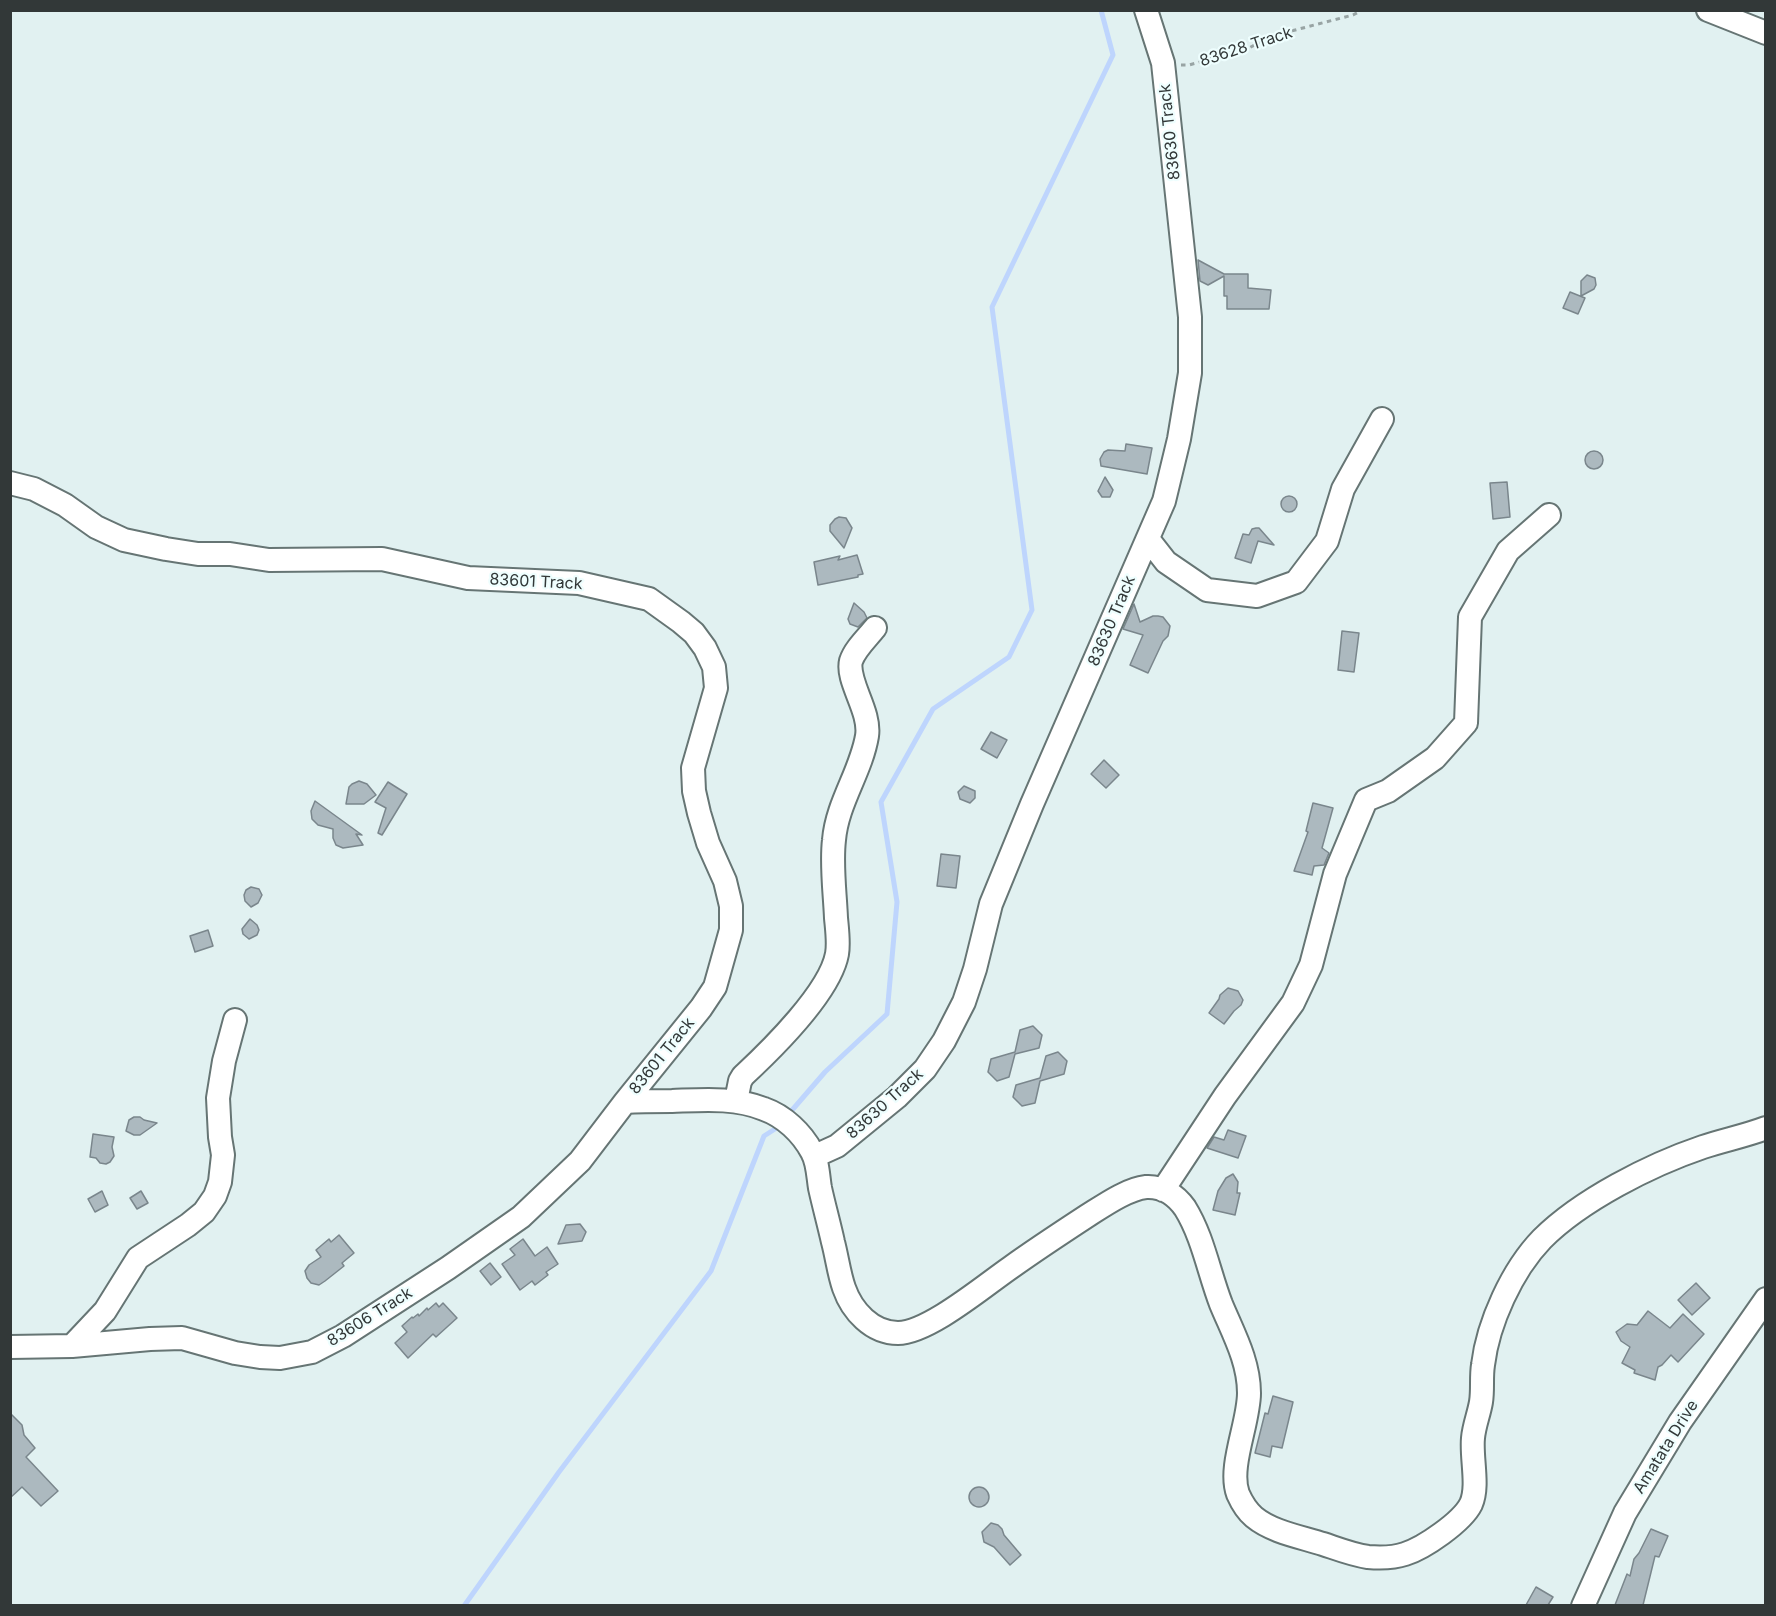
<!DOCTYPE html>
<html>
<head>
<meta charset="utf-8">
<style>
	body { margin:0 }
	#map { position:relative; width:1776px; height:1616px; overflow:hidden; background:#e1f1f1; font-family:Inter,sans-serif }
	canvas { display:block }
	.frame { position:absolute; inset:0; border:12px solid #323838; pointer-events:none }
</style>
</head>
<body>
<div id="map">
<canvas width="1776" height="1616"></canvas>
<div class="frame"></div>
</div>
<script>
const ctx = document.querySelector('canvas').getContext('2d');
ctx.lineJoin = 'round';
function stroke(path, color, width, dash) { ctx.strokeStyle = color; ctx.lineWidth = width; ctx.lineCap = dash ? 'butt' : 'round'; ctx.setLineDash(dash || []); ctx.stroke(path); }
function fillPath(path, color) { ctx.fillStyle = color; ctx.fill(path, 'evenodd'); }
function write(font, color, halo, rows, align = 'center') {
  ctx.font = font + ' Inter,sans-serif'; ctx.lineWidth = 4.5; ctx.setLineDash([]); ctx.textBaseline = 'middle'; ctx.strokeStyle = halo; ctx.fillStyle = color; for (const [text, x, y, turn = 0] of rows) {
    ctx.save(); ctx.translate(x, y); ctx.rotate((+turn || 0) * Math.PI / 180); ctx.textAlign = isNaN(turn) ? turn : align; if (halo) ctx.strokeText(text, 0, 0); ctx.fillText(text, 0, 0); ctx.restore();
  }
}
const stream = new Path2D(`
	M787 1116 825 1072 887 1014 897 902 881 802 933 709 1009 657 1032 610 992 307 1113 55 1101 10
	M464 1606 559 1472 711 1271 764 1136 778 1127`);
const building = new Path2D(`
	M1198 260 1224 274H1248V288L1271 290 1269 309H1227V296H1224V276L1208 285 1200 281Z
	M1587 275 1595 278 1596 285 1594 289 1581 296V281Z
	M1570 292 1585 298 1578 314 1563 308Z
	M1126 444 1152 448 1147 474 1101 466 1100 459 1104 452 1108 450 1125 451Z
	M1585 460a9 9 0 1 1 18 0a9 9 0 1 1-18 0Z
	M1105 477 1113 490 1110 497H1102L1098 491Z
	M1507 482 1510 517 1493 519 1490 483Z
	M1281 504a8 8 0 1 1 16 0a8 8 0 1 1-16 0Z
	M839 517 846 518 852 528 844 548 830 531V525L835 519Z
	M1256 528H1259L1274 545 1258 541 1251 563 1235 558 1243 534 1249 535 1252 529Z
	M857 555 863 574 858 575V577L818 585 814 562 840 556 838 560Z
	M854 603 864 612 867 618 858 627 850 624 848 619Z
	M1134 604 1140 622 1153 616H1158L1163 617 1170 626 1168 636 1163 641 1148 673 1130 665 1143 635 1123 629Z
	M1342 631 1359 633 1354 672 1338 670Z
	M991 732 1007 740 997 758 981 749Z
	M1104 760 1119 775 1106 788 1091 774Z
	M359 781 367 784 376 795 364 804H346L349 787 352 784Z
	M388 782 407 794 382 835 378 833 386 808 375 802Z
	M964 786 975 791V798L970 803 960 799 958 792Z
	M315 801 362 835 356 834 363 845 343 848 336 845 333 838V829L318 825 312 819 311 811Z
	M1313 803 1333 808 1322 848 1329 853 1324 865 1314 866 1312 875 1294 871 1308 832 1306 831Z
	M941 854 960 856 956 888 937 886Z
	M251 887 259 889 262 895 258 903 251 907 245 901 244 895 246 890Z
	M250 919 257 925 259 930 257 935 249 939 243 934 242 929Z
	M208 930 213 946 195 952 190 936Z
	M1228 988 1238 991 1243 1000 1241 1005 1234 1011 1224 1024 1209 1013 1219 999 1220 995Z
	M1033 1026 1042 1035 1039 1048 1015 1054 1009 1077 997 1081 988 1072 991 1059 1015 1052 1020 1030Z
	M1058 1052 1067 1061 1064 1074 1040 1081 1035 1103 1022 1106 1013 1097 1016 1085 1040 1078 1046 1056Z
	M134 1117H140L144 1120 157 1123 140 1135H134L126 1131 129 1120Z
	M1228 1130 1246 1136 1238 1158 1207 1148 1214 1137 1224 1140Z
	M93 1134 114 1137 112 1147 114 1156 110 1162 106 1164 100 1163 96 1158 90 1157Z
	M1233 1174 1238 1182 1237 1193H1240L1235 1215 1213 1210 1218 1191 1226 1178Z
	M102 1191 108 1205 95 1212 88 1199Z
	M141 1191 148 1203 137 1209 130 1198Z
	M580 1224 586 1232 582 1241 558 1244 566 1225Z
	M339 1235 354 1253 342 1263 344 1266 325 1281 319 1285 311 1283 307 1278 305 1271 309 1265 321 1257 316 1250 329 1239 331 1242Z
	M523 1239 535 1256 547 1247 558 1264 546 1272 548 1275 535 1285 532 1281 520 1290 502 1264 515 1255 510 1249Z
	M490 1263 501 1277 491 1285 480 1271Z
	M1696 1283 1710 1298 1692 1315 1678 1300Z
	M436 1303 439 1307 443 1303 457 1318 436 1337 433 1334 408 1358 395 1343 407 1332 402 1326 412 1317 413 1318 418 1314 419 1316 427 1308 428 1310Z
	M1648 1311 1670 1328 1683 1314 1704 1334 1678 1362 1671 1355 1662 1365 1658 1367 1655 1380 1634 1373 1635 1370 1622 1363 1630 1347 1621 1341 1616 1332 1627 1324 1637 1325Z
	M1273 1396 1293 1402 1282 1448 1272 1446 1270 1457 1255 1453 1265 1413 1268 1414Z
	M10 1413 22 1425 24 1435 35 1448 26 1457 58 1491 41 1506 22 1487 10 1498Z
	M969 1497a10 10 0 1 1 20 0a10 10 0 1 1-20 0Z
	M991 1523 998 1525 1002 1529 1004 1535 1021 1555 1010 1565 994 1547 984 1542 982 1532Z
	M1651 1529 1668 1536 1659 1557 1655 1556 1643 1605H1615L1627 1574 1630 1576 1634 1559 1639 1553Z
	M1536 1587 1553 1597 1548 1605H1526Z`);
const path = new Path2D(`
	M1181 65H1189L1247 49 1272 36 1353 15 1362 10`);
const minor = new Path2D(`
	M1708 10 1766 33
	M10 483 34 489 65 505 96 527 124 540 166 549 198 554H230L269 560 382 559 468 578 579 583 649 599 681 622 694 633 705 648 714 667 716 688 693 768 694 791 699 813 708 843 725 881 731 906V930L715 987 701 1008 625 1102 580 1161 521 1217 448 1268 343 1336 312 1352 280 1358 260 1357 235 1353 182 1338 150 1339 72 1346 10 1347
	M1148 539 1166 562 1207 590 1257 596 1296 582 1327 541 1343 489 1382 419
	M736 1101 740 1081 743 1076C771 1050 830 992 837 954 839 943 837 929 836 918 835 893 831 865 834 840 837 803 861 772 867 736 871 711 846 681 851 661 855 649 867 638 875 628
	M625 1102C641 1101 656 1101 672 1101 702 1100 735 1097 764 1109 784 1116 802 1133 812 1152 818 1162 818 1176 820 1188 824 1206 829 1224 833 1242 837 1257 839 1274 844 1288 852 1311 872 1333 898 1333 928 1333 984 1286 1010 1268 1035 1250 1061 1233 1087 1216 1103 1206 1127 1189 1146 1187 1162 1186 1176 1195 1185 1208 1203 1237 1209 1273 1221 1304 1233 1333 1249 1361 1249 1393 1249 1423 1228 1467 1238 1494 1242 1503 1247 1511 1254 1517 1272 1532 1301 1537 1323 1544 1338 1549 1353 1555 1368 1557 1380 1558 1393 1558 1405 1554 1424 1548 1462 1522 1471 1504 1479 1486 1471 1458 1473 1438 1474 1426 1479 1414 1481 1402 1483 1390 1481 1377 1483 1365 1488 1323 1512 1270 1542 1239 1581 1200 1650 1165 1703 1147 1724 1140 1745 1136 1766 1128
	M815 1156 837 1146 897 1097 925 1069 944 1041 964 1002 975 969 991 904 1032 804 1164 501 1179 439 1190 373V317L1163 63 1146 10
	M1163 1190 1225 1096 1293 1003 1311 965 1335 874 1366 800 1388 791 1435 758 1466 723 1470 617 1508 551 1549 515
	M72 1346 105 1311 138 1258 188 1225 204 1212 215 1196 220 1182 223 1155 220 1137 218 1098 224 1061 235 1020
	M1583 1606 1625 1513 1680 1422 1766 1299`);
const streetNames = [
	["83628 Track",1246,47,-18],
	["83630 Track",1170,132,-96],
	["83601 Track",536,582,3],
	["83630 Track",1112,621,-67],
	["83601 Track",662,1056,-51],
	["83630 Track",885,1104,-42],
	["83606 Track",370,1317,-32],
	["Amatata Drive",1666,1447,-58]
];
stroke(stream, '#bed5fd', 5);
fillPath(building, '#acb9bf');
stroke(building, '#7a868c', 1.5);
stroke(minor, '#667574', 26);
stroke(path, '#98a4a4', 3, [4.5, 4.5]);
stroke(minor, '#fff', 22);
write('16px', '#323838', '#eefefe', streetNames);
</script>
</body>
</html>
